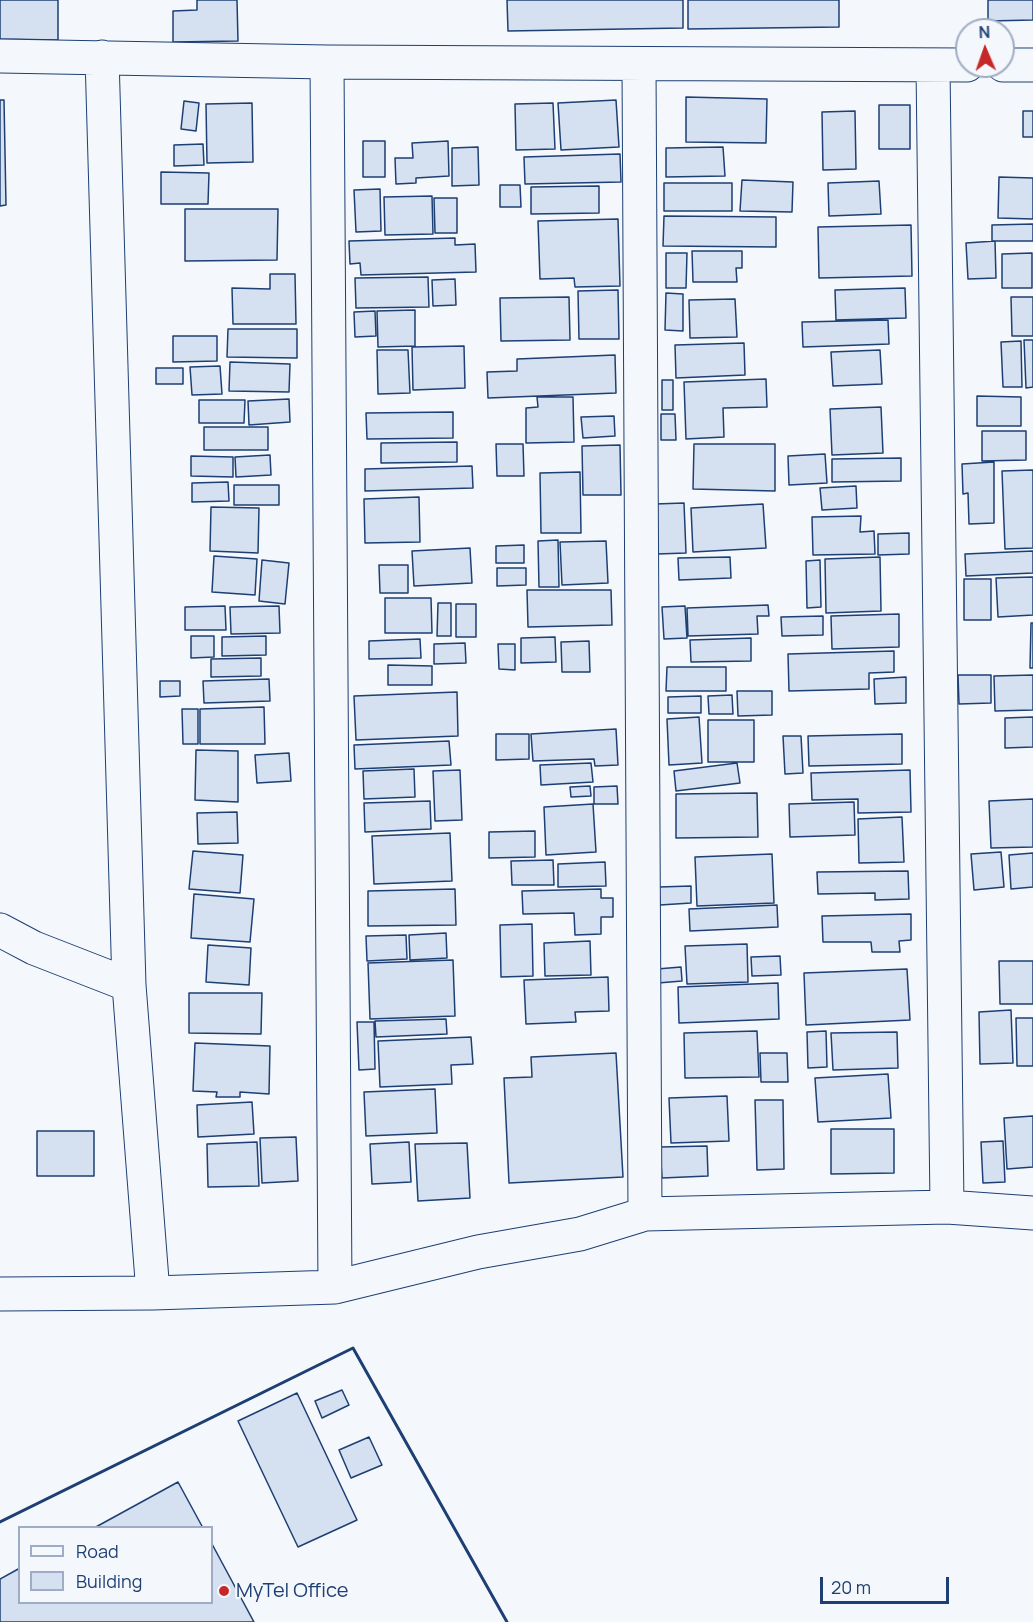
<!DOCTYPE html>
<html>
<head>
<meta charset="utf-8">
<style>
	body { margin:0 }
	#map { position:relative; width:1033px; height:1622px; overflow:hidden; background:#f4f7fb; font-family:Manrope,sans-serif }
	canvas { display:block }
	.legend { position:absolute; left:18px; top:1526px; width:195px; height:78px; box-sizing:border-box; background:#f4f7fb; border:2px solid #9eadc5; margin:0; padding:8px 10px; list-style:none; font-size:18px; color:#1d3f73 }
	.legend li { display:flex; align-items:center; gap:12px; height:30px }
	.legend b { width:30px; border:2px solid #9eadc5 }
	.north { position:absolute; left:955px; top:18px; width:60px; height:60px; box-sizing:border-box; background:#f4f7fb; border:2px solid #9eadc5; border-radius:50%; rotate:358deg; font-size:16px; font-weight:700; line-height:24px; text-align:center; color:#1d3f73 }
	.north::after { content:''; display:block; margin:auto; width:21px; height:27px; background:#c62828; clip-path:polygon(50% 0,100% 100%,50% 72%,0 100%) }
	.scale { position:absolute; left:820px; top:1577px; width:129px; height:27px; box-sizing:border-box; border:3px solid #1d3f73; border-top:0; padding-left:8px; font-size:18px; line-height:21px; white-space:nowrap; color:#1d3f73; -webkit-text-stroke:4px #f4f7fb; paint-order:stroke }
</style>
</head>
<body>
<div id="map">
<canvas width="1033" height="1622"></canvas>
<ul class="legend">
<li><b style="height:8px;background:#f4f7fb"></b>Road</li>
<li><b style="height:16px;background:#d5e0f0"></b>Building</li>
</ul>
<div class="north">N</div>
<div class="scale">20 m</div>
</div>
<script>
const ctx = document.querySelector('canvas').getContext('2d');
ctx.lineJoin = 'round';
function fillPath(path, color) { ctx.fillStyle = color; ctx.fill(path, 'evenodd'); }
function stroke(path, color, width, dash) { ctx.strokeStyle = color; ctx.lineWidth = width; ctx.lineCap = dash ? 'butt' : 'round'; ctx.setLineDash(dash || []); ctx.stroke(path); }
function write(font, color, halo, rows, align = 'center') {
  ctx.font = font + ' Manrope,sans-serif'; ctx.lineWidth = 4.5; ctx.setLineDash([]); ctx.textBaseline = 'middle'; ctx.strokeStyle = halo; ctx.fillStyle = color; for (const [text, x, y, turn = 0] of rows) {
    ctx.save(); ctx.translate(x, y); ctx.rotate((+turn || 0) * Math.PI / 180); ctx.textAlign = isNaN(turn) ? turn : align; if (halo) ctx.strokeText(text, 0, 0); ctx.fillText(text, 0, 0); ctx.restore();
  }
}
const building = new Path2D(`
	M0 0H58V40L0 39Z
	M197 0H237L238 41 173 42V11L197 10Z
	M507 0H683V28L508 31Z
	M688 0H839V27L688 29Z
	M988 0H1033V20L988 21Z
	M686 97 767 99 766 143 686 142Z
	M0 100H4L6 205 0 206Z
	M616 100 619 147 561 150 558 103Z
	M184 101 199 103 196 131 181 129Z
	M252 103 253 162 207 163 206 104Z
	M553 103 555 149 516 150 515 104Z
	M879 105H910V149H879Z
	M855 111 856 169 823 170 822 112Z
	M1023 111H1033V137H1023Z
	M363 141H385V177H363Z
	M448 141 449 176 416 178V183L396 184 395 158H413L412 143Z
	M203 144 204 165 174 166V145Z
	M478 147 479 185 452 186V148Z
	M723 147 725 176 666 177V148Z
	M620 154 621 182 525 184 524 157Z
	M161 172 209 173 208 204H161Z
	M999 177 1033 178V219L998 218Z
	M742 180 793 182 792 212 740 211Z
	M879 181 881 214 829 216 828 183Z
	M664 183H732V211H664Z
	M500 185H520L521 207H500Z
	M599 186V213L531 214V187Z
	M380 189 381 231 356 232 354 190Z
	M432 196 433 234 385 235 384 197Z
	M434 198H457V233H435Z
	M185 209H278L277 260 185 261Z
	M664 216 776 217V247L663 246Z
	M618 219 620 286 575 287 574 278 540 279 538 221Z
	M1033 224V241H992V225Z
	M911 225 912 276 819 278 818 227Z
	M455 238V245L475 244 476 272 361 275 360 263 350 264 349 241Z
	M995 241 996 278 968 279 966 243Z
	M692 251H742V268H736L737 282H693Z
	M666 253H687L686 288H666Z
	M1032 253V288H1002V254Z
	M270 274H295L296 324H233L232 288 270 289Z
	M428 277 429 307 356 308 355 278Z
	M455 279 456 305 433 306 432 280Z
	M905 288 906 318 836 320 835 290Z
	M618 290 619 339H579L578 291Z
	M666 293 683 294V331L665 330Z
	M569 297 570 340 501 341 500 298Z
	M1011 297H1033V336H1012Z
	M735 299 737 337 690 338 689 300Z
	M415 310V346L378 347 377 311Z
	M375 311 376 336 355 337 354 312Z
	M888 320 889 344 803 347 802 322Z
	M228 329H297V358L227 357Z
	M173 336H217V361L173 362Z
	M1024 340H1033V387L1026 388Z
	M1021 341 1022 387H1003L1001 342Z
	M744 343 745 375 676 378 675 345Z
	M464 346 465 388 413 390 412 347Z
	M377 350H408L410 393 378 394Z
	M880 350 882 384 833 386 831 352Z
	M615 355 616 393 488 398 487 372 517 371V359Z
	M230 362 290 364 289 392 229 391Z
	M220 366 222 394 192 395 190 367Z
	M156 368H183V384H156Z
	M766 379 767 407 723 408 724 437 686 439 684 382Z
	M662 380H673V410H662Z
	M977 396 1021 397V426H977Z
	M537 397H573L574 442 526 443V408L538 407Z
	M289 399 290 422 249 425 248 401Z
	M199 400H245L244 423H199Z
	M881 407 883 453 832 455 830 409Z
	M453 412V438L367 439 366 413Z
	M661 414H675L676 440H661Z
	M614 416 615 436 583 438 581 417Z
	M204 427H268V450H204Z
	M982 431H1026V460L982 461Z
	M457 442V462L381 463V443Z
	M496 444H523L524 476H497Z
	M694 444H775V491L693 489Z
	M620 445 621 495H583L582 446Z
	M825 454 827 483 789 485 788 456Z
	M270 455 271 475 236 477 235 457Z
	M191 456 233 457V477L191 476Z
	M901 458V481L832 482V459Z
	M994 462V523L969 524 968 493 963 494 962 464Z
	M472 466 473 488 365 491V469Z
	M1033 470V548L1005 549 1002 471Z
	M580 472 581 533H541L540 473Z
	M228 482 229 501 192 502V483Z
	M234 485H279V505H234Z
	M856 486 857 508 822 510 820 488Z
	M419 497 420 542 365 543 364 499Z
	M684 503 686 553 657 554 655 504Z
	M763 504 766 548 693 552 691 508Z
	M211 507 259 508 258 553 210 551Z
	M861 516 860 532 874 531 875 554 813 555 812 517Z
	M909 533V554L878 555V534Z
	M558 540 559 587H539L538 541Z
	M606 541 608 583 562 585 560 542Z
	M524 545V563H496V546Z
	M470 548 472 583 414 586 412 551Z
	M1033 551V573L966 576 965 554Z
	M214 556 257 559 255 595 212 592Z
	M730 557 731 578 679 580 678 558Z
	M880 557 881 611 826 613 825 559Z
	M262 560 289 563 285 604 259 601Z
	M820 560 821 607 807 608 806 561Z
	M379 565H408V593H380Z
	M497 568H526V585L497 586Z
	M1033 577V615L998 617 996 578Z
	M964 579H991V620H964Z
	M527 590H611L612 625 528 627Z
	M385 598H431L432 633H385Z
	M438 603H451V636H437Z
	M456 604H476V637H456Z
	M768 605 769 616H757L758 634 688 636 687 608Z
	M225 606 226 630H185V607Z
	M279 606 280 633 231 634 230 607Z
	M685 606 687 638 664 639 662 607Z
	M899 614V647L832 649 831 616Z
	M823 616V635L782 636 781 617Z
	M1031 623H1033V668H1030Z
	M191 636H214V657L191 658Z
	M266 636V655L222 656V637Z
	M555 637 556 662 521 663V638Z
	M751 638V661L691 662 690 640Z
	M420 639 421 658 369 659V641Z
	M589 641 590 672H562L561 642Z
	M465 643 466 663 434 664V644Z
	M498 644H515V670L499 669Z
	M894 651V672L869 673V689L789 691 788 654Z
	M261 658V676L211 677V659Z
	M388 665 432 666V685H388Z
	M667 667H726V691H666Z
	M958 675H991V703L959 704Z
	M1033 675V710L995 711 994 676Z
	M906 677V703L875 704 874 679Z
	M269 679 270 701 204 703 203 681Z
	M160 681H180V696L160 697Z
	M737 691H772V715L738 716Z
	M457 692 458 736 356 740 354 696Z
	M732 695 733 714H709L708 696Z
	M701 696V713H668V697Z
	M264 707 265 744H200V709Z
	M182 709H198V744H183Z
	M699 717 702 763 669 765 667 719Z
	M1033 717V747L1005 748V718Z
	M708 720H754V762H708Z
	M616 729 618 765 595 766 594 759 533 761 531 734Z
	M496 734H529V759L496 760Z
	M902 734V764L809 766 808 736Z
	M783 736H801L803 773 785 774Z
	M449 741 451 765 355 769 354 745Z
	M196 750 238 751V802L195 800Z
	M289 753 291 781 257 783 255 755Z
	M591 763 593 782 541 785 540 765Z
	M737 763 740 783 676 791 674 771Z
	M414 769 415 797 364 799 363 771Z
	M460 770 462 820 435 821 433 771Z
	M910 770 911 812 858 813V799L812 800 811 773Z
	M590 786 591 796 571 797 570 787Z
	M617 786 618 804H594V787Z
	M757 793 758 837 676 838V794Z
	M1033 799V847L991 848 989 801Z
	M430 801 431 829 365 832 364 803Z
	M854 802 855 835 790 837 789 804Z
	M593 804 596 852 546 855 544 807Z
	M237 812 238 843 198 844 197 813Z
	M902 817 904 862 859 863 858 819Z
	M535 831V857L489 858V832Z
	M450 833 452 881 374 884 372 836Z
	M193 851 243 855 240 893 189 889Z
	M1001 852 1004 887 974 890 971 854Z
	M1033 853V887L1011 889 1009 855Z
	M772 854 774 903 697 906 695 857Z
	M553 860 554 885H512L511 861Z
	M605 862 606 886 558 887V864Z
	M908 871 909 899 875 900V893L818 894 817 872Z
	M691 886V903L660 905 659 887Z
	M455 889 456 925 368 926V891Z
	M601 889V898H613V917H601V934L575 935 574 913 523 914 522 891Z
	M194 894 254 899 250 942 191 938Z
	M777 905 778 927 690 931 689 909Z
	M911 914V940L899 941 900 952H872L871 942H823L822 916Z
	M532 924 533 976 501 977 500 925Z
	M446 933 447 958 410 960 409 935Z
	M406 935 407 959 367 961 366 936Z
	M590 941 591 975 545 976 544 943Z
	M747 944 748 982 687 984 685 946Z
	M208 945 251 948 249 985 206 982Z
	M780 956 781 975 752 976 751 957Z
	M453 960 455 1016 370 1019 368 963Z
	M999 961H1033V1004H1000Z
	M681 967 682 981 658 983 657 969Z
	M907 969 910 1020 806 1025 804 973Z
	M608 977 609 1011 575 1012 576 1022 526 1024 524 980Z
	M778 983 779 1019 679 1023 678 987Z
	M189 993H262L261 1034 189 1033Z
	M1011 1010 1013 1063 980 1064 979 1012Z
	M1016 1018H1033V1066H1017Z
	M446 1019 447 1034 376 1037 375 1021Z
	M357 1022H374L375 1069 359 1070Z
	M757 1031 759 1077 685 1078 684 1033Z
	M826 1031 827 1067 808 1068 807 1032Z
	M897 1032 898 1068 833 1070 831 1033Z
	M471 1037 473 1064 451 1065 452 1084 380 1087 378 1041Z
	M195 1043 270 1046 269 1094 240 1092V1097H216L217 1092 193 1091Z
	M616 1053 623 1177 509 1183 504 1078 532 1077 531 1057Z
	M760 1053H787L788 1082H761Z
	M888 1074 891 1118 818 1122 815 1078Z
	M435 1089 437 1133 366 1136 364 1092Z
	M727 1096 729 1141 671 1143 669 1098Z
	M755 1100H783L784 1169 757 1170Z
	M252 1102 254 1134 198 1137 197 1105Z
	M1033 1116V1167L1007 1169 1004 1118Z
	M831 1129H894V1173L831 1174Z
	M37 1131H94V1176H37Z
	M296 1137 298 1181 262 1183 260 1138Z
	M1003 1141 1005 1182 983 1183 981 1142Z
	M257 1142 259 1186 208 1187 207 1144Z
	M409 1142 411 1182 372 1184 370 1144Z
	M467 1143 470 1198 418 1201 415 1144Z
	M707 1146 708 1176 662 1178 660 1147Z
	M342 1390 349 1405 322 1418 315 1401Z
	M297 1393 357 1520 298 1547 238 1421Z
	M369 1437 382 1465 351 1478 339 1450Z
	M178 1482 203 1528H94Z
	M212 1544 254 1622H0V1579L20 1568V1602H212Z`);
const minor = new Path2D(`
	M0 56 327 62 967 65
	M102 57 129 985 153 1293
	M327 62 335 1287
	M639 65 645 1214
	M1003 65H1033
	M933 66 947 1207
	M0 930 34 948 129 985
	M0 1294 153 1293 335 1287 478 1252 580 1234 645 1214 947 1207 1033 1213`);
const wall = new Path2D(`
	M0 1522 353 1348 507 1622`);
const markers = [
	[224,1591,6,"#c62828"]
];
const poiNames = [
	["MyTel Office",236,1591]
];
fillPath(building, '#d5e0f0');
stroke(building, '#1d3f73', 1.5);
stroke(minor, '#1d3f73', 35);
stroke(minor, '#f4f7fb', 33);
stroke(wall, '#1d3f73', 3);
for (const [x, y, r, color] of markers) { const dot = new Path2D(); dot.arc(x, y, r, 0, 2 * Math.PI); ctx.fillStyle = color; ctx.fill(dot); stroke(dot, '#f4f7fb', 2); }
write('20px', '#1d3f73', '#f4f7fb', poiNames, 'left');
</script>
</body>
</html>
